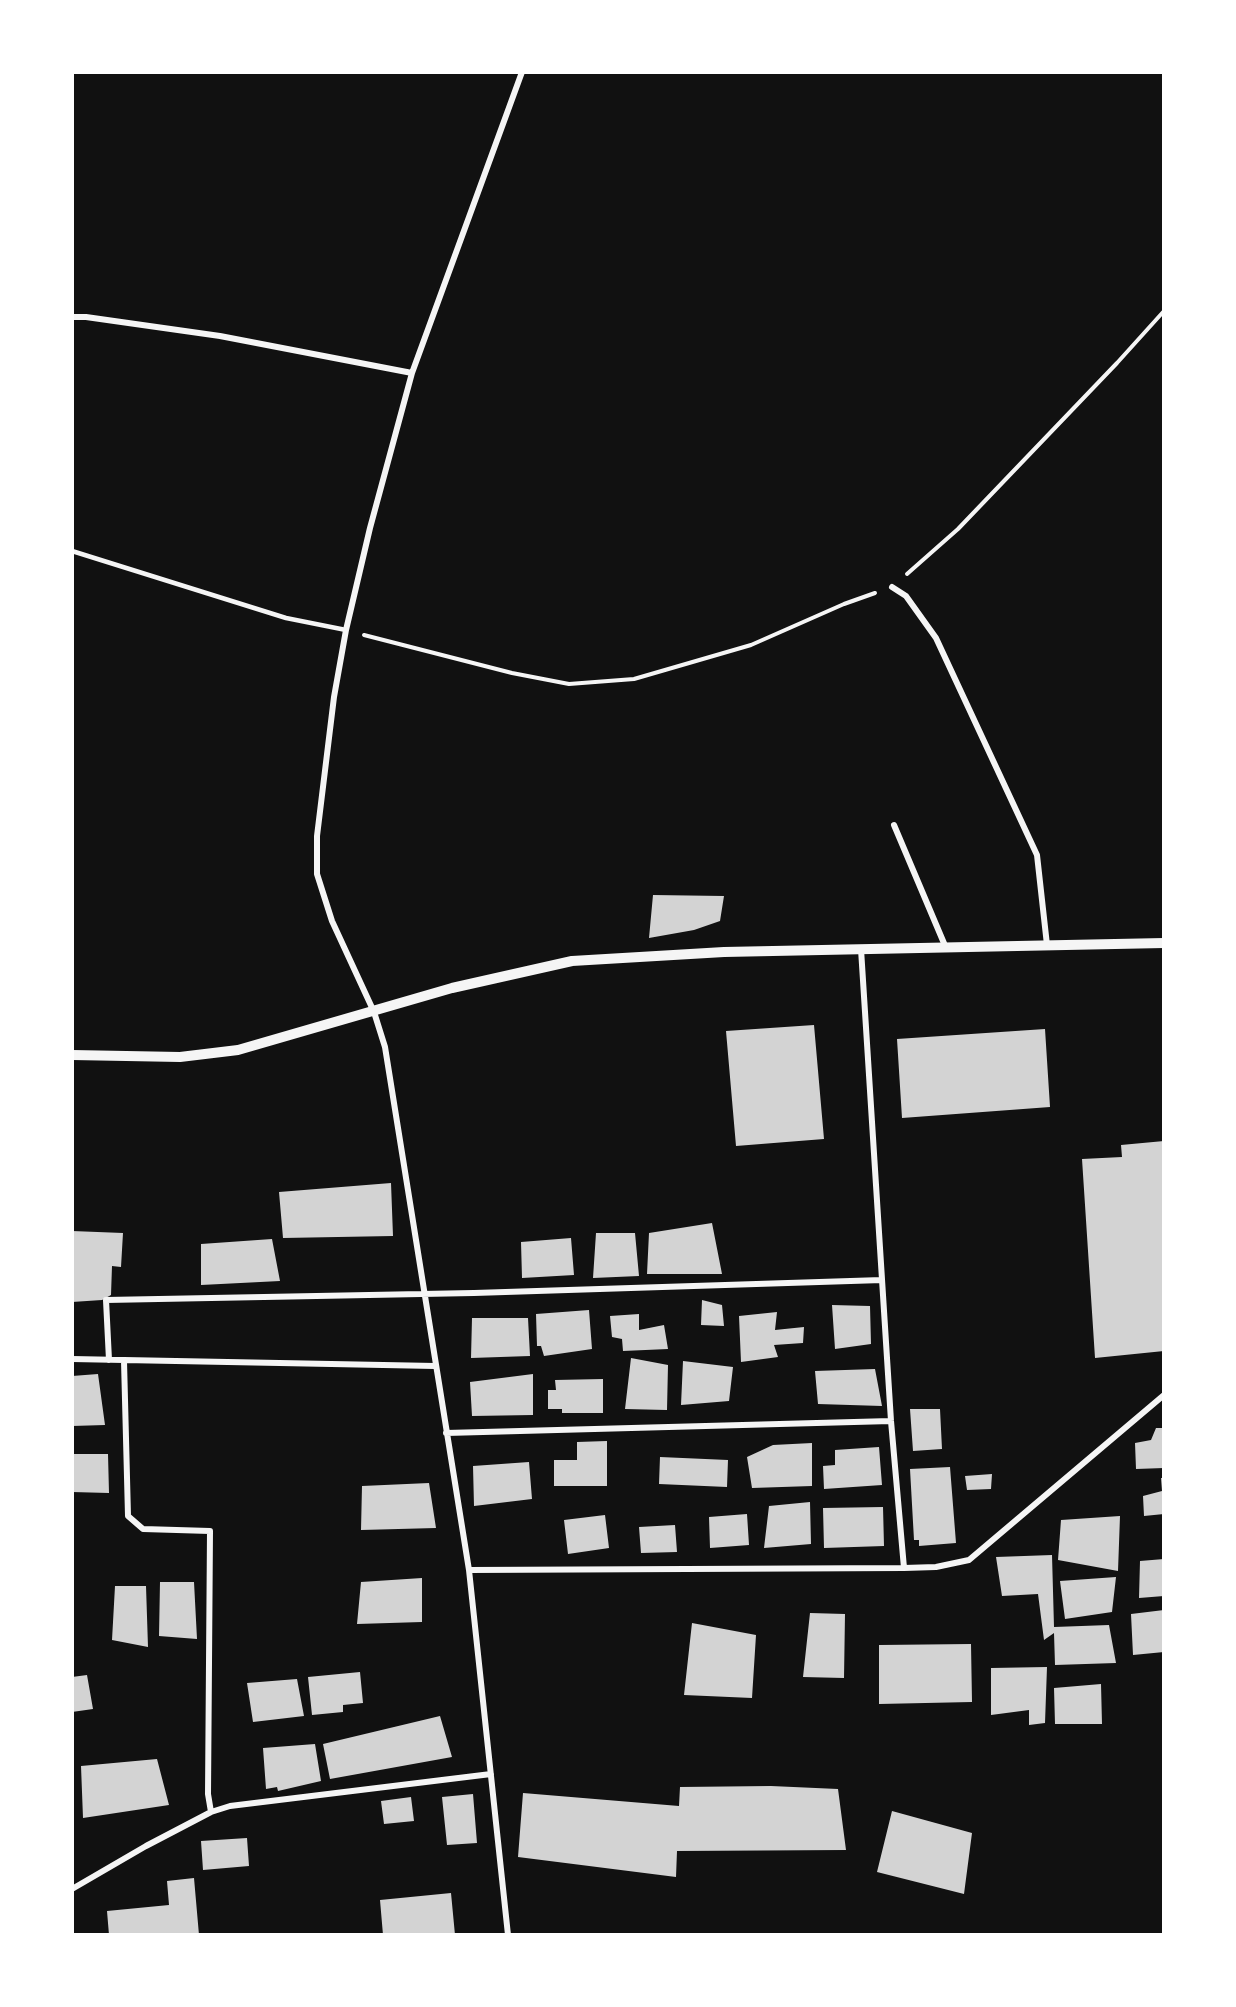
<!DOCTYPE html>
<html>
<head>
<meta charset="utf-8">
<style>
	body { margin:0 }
	#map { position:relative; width:1236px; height:2007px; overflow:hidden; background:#111; font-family:Manrope,sans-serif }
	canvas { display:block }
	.frame { position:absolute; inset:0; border:74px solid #fff; pointer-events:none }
</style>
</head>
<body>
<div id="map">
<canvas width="1236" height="2007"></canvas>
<div class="frame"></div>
</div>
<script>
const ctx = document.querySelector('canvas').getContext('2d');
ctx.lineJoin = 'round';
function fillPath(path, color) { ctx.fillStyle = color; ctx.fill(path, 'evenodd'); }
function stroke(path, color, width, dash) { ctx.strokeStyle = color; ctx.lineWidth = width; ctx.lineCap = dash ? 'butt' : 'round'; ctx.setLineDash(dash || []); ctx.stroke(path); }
const building = new Path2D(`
	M653 895 724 896 720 921 694 930 649 938Z
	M814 1025 824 1139 736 1146 726 1031Z
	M1045 1029 1050 1107 902 1118 897 1039Z
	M1164 1141V1351L1095 1358 1082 1159 1122 1157 1121 1145Z
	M391 1183 393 1236 283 1238 279 1192Z
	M712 1223 722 1274H647L649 1233Z
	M72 1231 123 1233 121 1267 112 1266 111 1295 102 1300 72 1302Z
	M596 1233H635L639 1276 593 1278Z
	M571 1238 574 1275 522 1278 521 1242Z
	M272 1239 280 1281 201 1285V1244Z
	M702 1300 722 1305 724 1326 701 1325Z
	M832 1305 870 1306 871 1344 835 1349Z
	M589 1310 592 1349 544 1356 541 1346H537L536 1314Z
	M777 1312 775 1330 804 1327 803 1343 774 1345 778 1357 741 1362 739 1316Z
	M639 1314V1330L664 1325 668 1349 623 1351 622 1339 612 1337 610 1316Z
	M472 1318H528L530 1356 471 1358Z
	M631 1358 668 1365 667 1410 625 1409Z
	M683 1361 733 1367 729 1401 681 1405Z
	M875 1369 882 1406 818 1404 815 1371Z
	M98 1374 105 1425 72 1426V1376Z
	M533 1374V1415L472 1416 470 1382Z
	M603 1379V1413H562V1409H548V1390H556L555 1380Z
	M910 1409H940L942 1449 913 1451Z
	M1156 1428H1164V1468L1136 1469 1135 1443 1151 1440Z
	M607 1441V1486H554V1460H577V1442Z
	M812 1443V1486L752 1488 747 1457 773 1445Z
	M879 1447 882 1485 824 1489 823 1466 835 1465V1450Z
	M72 1454H108L109 1493 72 1492Z
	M660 1457 728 1460 727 1487 659 1484Z
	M529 1462 532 1499 474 1506 473 1466Z
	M950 1467 956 1543 919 1546V1540H914L910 1469Z
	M992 1474 991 1489 967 1490 965 1476Z
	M1161 1478H1164V1514L1144 1516 1143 1496 1162 1491Z
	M429 1483 436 1528 361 1530 362 1486Z
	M810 1502 811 1544 764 1548 769 1506Z
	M883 1507 884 1546 824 1548 823 1508Z
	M747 1514 749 1545 710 1548 709 1517Z
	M605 1515 609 1548 568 1554 564 1520Z
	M1120 1516 1118 1571 1058 1560 1061 1520Z
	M675 1525 677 1552 641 1553 639 1527Z
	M1052 1555 1054 1627 1109 1625 1116 1663 1055 1665 1054 1633 1044 1640 1038 1594 1002 1596 996 1557Z
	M1164 1559V1596L1139 1598 1140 1561Z
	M1116 1577 1112 1612 1065 1619 1060 1581Z
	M422 1578V1622L357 1624 361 1582Z
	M160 1582H194L197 1639 159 1636Z
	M115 1586H146L148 1647 112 1640Z
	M1164 1610V1652L1133 1655 1131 1614Z
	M810 1613 845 1614 844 1678 803 1677Z
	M692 1623 756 1635 752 1698 684 1695Z
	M971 1644 972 1702 879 1704V1645Z
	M1047 1667 1045 1723 1029 1725V1710L991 1715V1668Z
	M360 1672 363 1703 343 1705V1712L312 1715 308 1677Z
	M87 1675 93 1709 72 1712V1677Z
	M297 1679 304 1716 253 1722 247 1683Z
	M1101 1684 1102 1724H1055L1054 1688Z
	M440 1716 452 1757 330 1779 323 1744Z
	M315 1744 321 1781 278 1791 277 1787 266 1789 263 1748Z
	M157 1759 169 1805 83 1818 81 1766Z
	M771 1786 838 1789 846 1850 677 1851 676 1877 518 1857 523 1793 679 1806 680 1787Z
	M473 1794 477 1843 447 1845 442 1797Z
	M411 1797 414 1821 384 1824 381 1801Z
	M892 1811 972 1833 964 1894 877 1872Z
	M247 1838 249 1866 203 1870 201 1841Z
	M194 1878 199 1935H109L107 1911 169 1905 167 1881Z
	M451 1893 455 1935H383L380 1900Z`);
const path = new Path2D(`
	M907 574 958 529 1117 363 1164 311
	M364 635 512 673 569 684 634 679 751 645 844 604 875 593`);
const service = new Path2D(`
	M72 551 286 618 346 630`);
const minor = new Path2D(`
	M72 317H86L220 336 412 373
	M892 587 906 596 936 638 1037 855 1047 945
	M894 825 946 948
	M861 949 891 1421 904 1568
	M72 1359 435 1366
	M109 1360 106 1300 474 1293 882 1280
	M124 1361 128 1516 143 1529 210 1531 208 1794 211 1812
	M446 1433 891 1421
	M469 1570 904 1568 936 1567 969 1560 1164 1395
	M72 1889 146 1846 211 1812 230 1806 491 1774
	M508 1935 469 1570 385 1047 374 1012 332 921 317 874V836L334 697 346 630 370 528 412 373 522 72`);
const tertiary = new Path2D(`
	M72 1055 180 1057 238 1050 452 988 572 961 724 952 1164 943`);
fillPath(building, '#d3d3d3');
stroke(path, '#f5f5f5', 4);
stroke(service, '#f5f5f5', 4.5);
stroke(minor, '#f5f5f5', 6);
stroke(tertiary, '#f5f5f5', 10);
</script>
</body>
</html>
